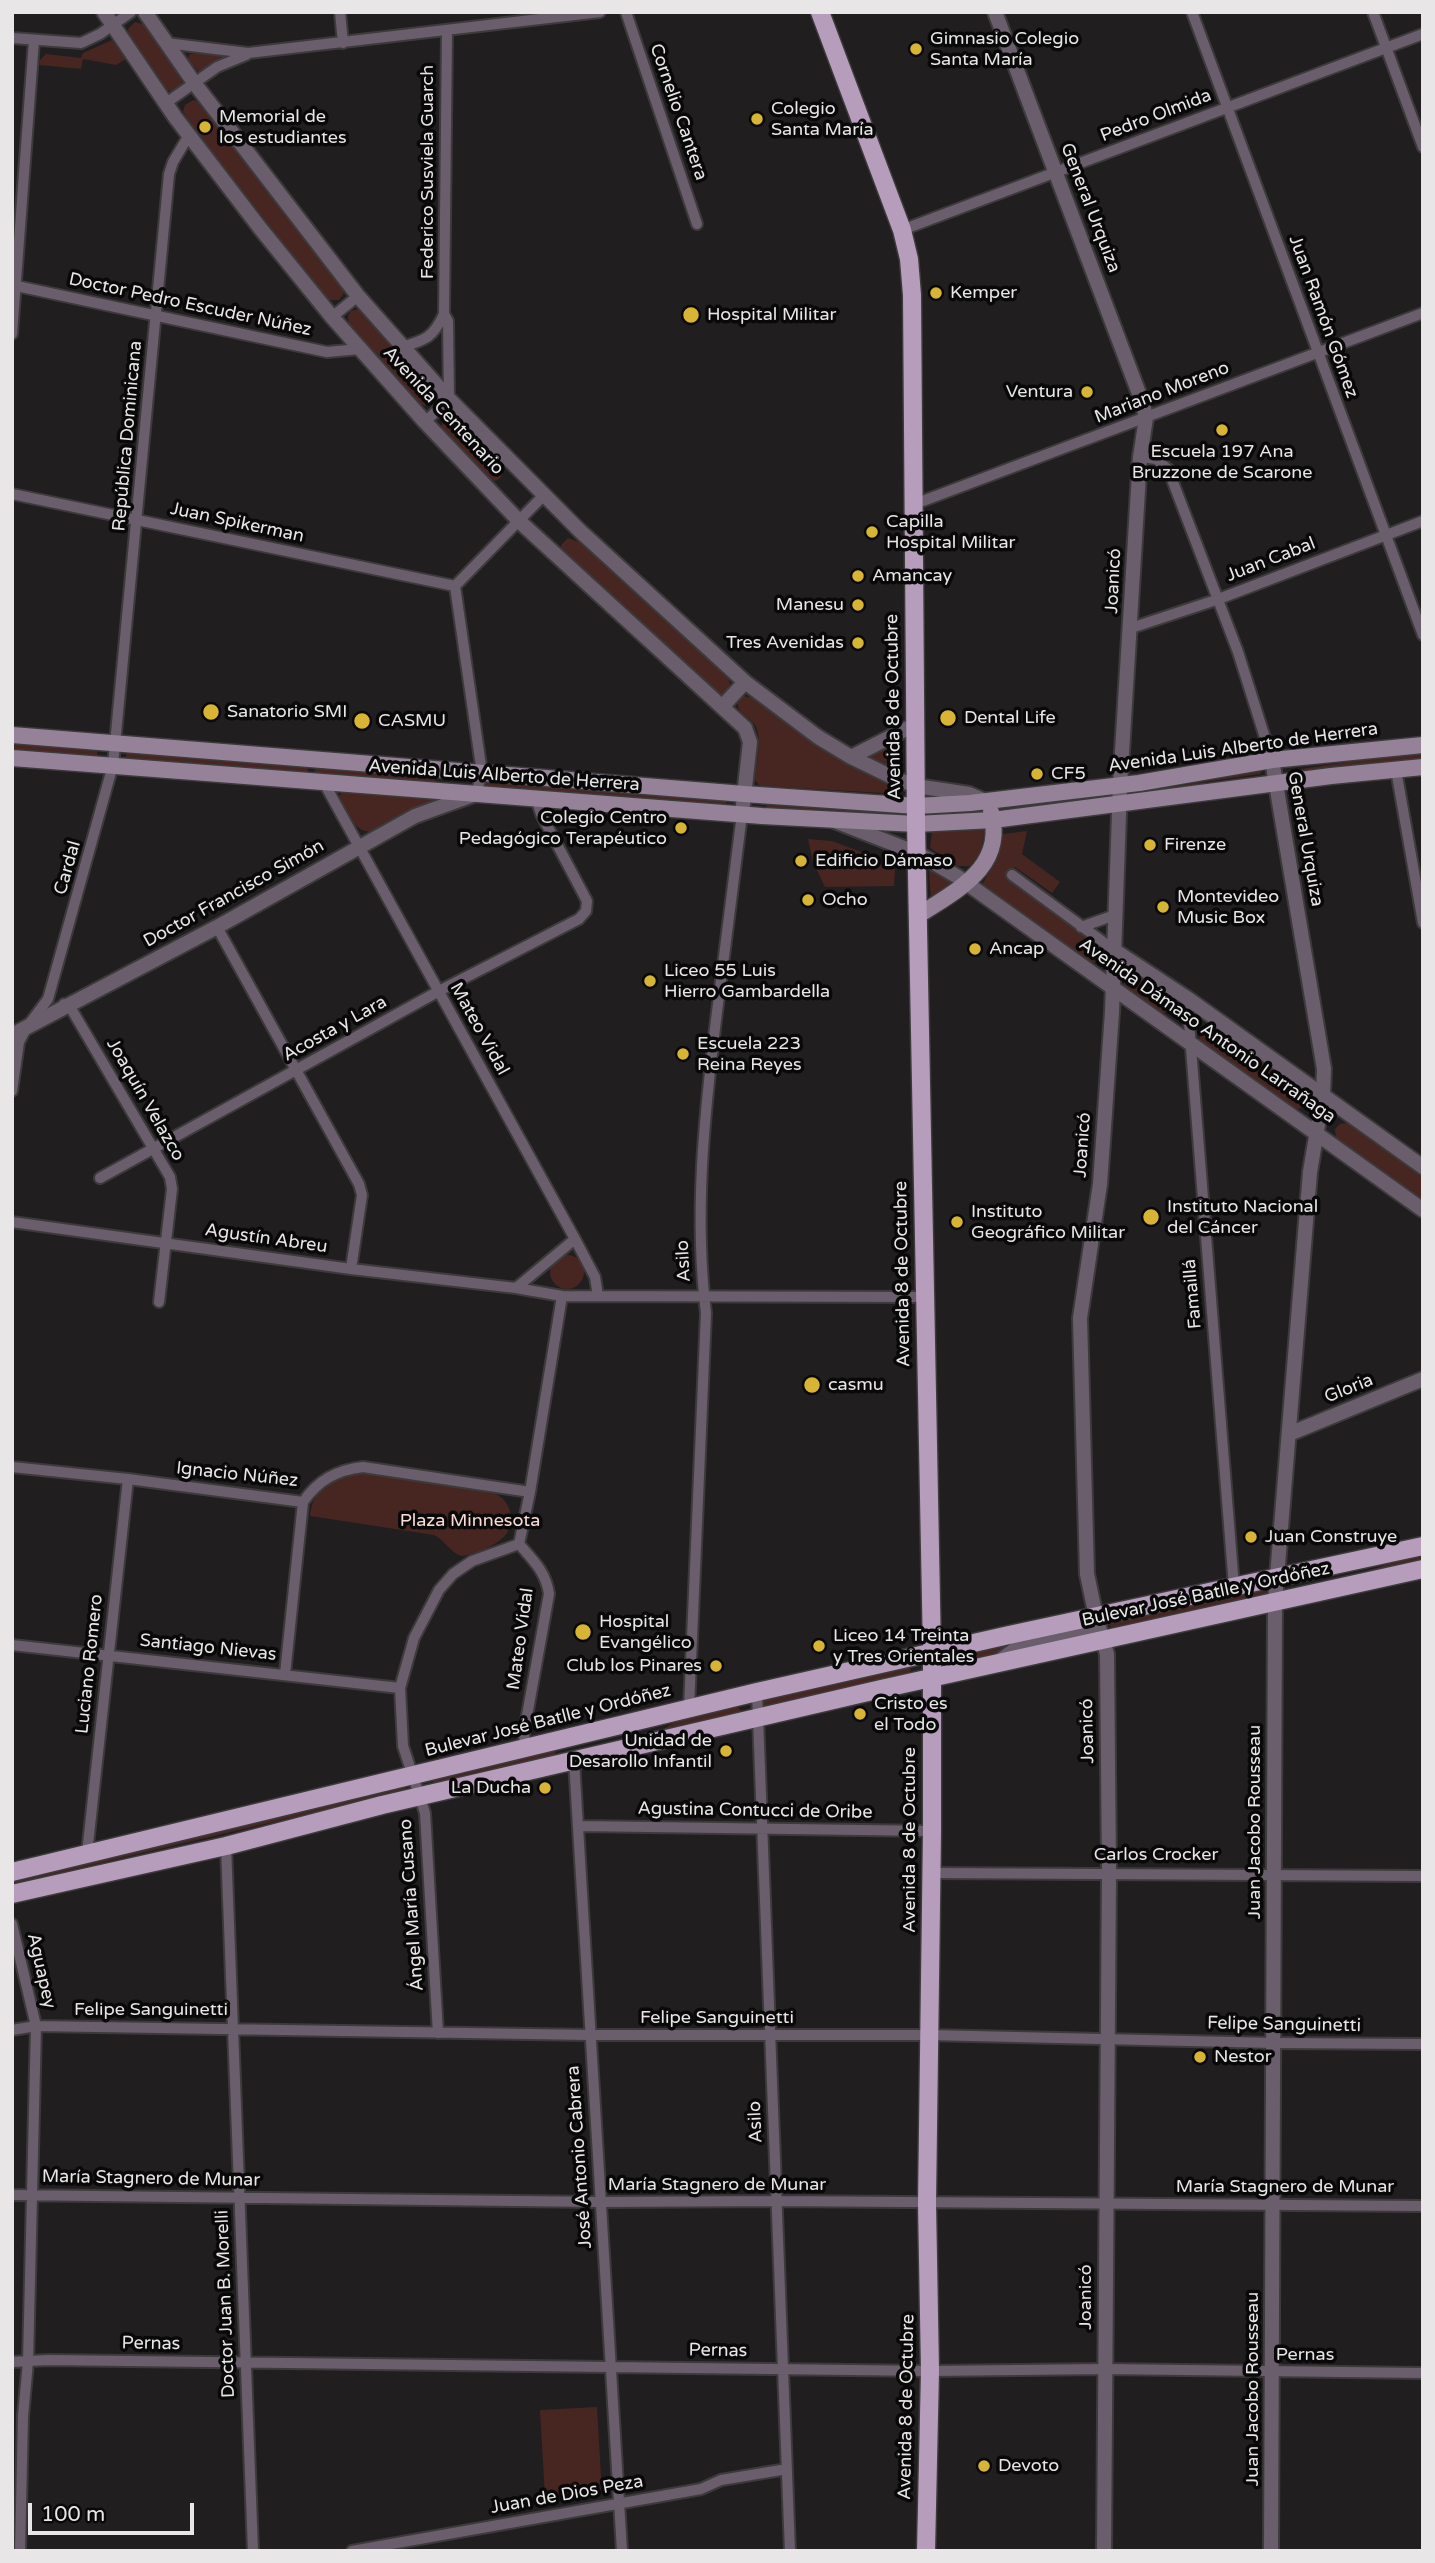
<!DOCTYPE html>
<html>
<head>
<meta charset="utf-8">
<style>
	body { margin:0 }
	#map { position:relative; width:1435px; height:2563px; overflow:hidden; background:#211e20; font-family:"Varela Round",sans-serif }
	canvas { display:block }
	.frame { position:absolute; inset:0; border:14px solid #e8e6e7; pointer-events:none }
	.scale { position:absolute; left:28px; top:2503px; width:166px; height:32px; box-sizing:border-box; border:4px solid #e8e6e7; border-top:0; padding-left:9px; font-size:21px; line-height:24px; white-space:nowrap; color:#e8e6e7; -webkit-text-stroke:5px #0a0909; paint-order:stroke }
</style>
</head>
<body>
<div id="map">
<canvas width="1435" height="2563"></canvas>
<div class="frame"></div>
<div class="scale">100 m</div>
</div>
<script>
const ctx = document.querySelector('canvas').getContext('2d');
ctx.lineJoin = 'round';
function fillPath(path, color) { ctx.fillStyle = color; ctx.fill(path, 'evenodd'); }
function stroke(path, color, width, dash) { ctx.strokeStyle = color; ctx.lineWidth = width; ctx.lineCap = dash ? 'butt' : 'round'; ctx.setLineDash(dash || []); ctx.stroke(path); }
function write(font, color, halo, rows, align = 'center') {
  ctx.font = font + ' "Varela Round",sans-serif'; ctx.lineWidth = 7; ctx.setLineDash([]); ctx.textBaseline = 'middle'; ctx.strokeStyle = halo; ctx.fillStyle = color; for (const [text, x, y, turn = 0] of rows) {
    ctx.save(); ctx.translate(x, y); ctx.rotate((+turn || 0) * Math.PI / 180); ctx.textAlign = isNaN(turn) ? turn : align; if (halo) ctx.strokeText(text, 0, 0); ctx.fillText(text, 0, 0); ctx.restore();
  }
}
const green = new Path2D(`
	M135 22 146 25 179 72 182 84 178 89 170 91 165 89 130 38 128 29Z
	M112 40 126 59 116 65 83 59 81 69 39 65 40 60 46 54 81 58 83 53Z
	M190 54H242L200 73 187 59Z
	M193 100 198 102 342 286 344 293 339 300H329L325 297 192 126 183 111 185 105Z
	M358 309 363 311 432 389 433 400 425 406 417 403 349 325 348 316 351 311Z
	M449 414 457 416 503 465C504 472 503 478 495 481L488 478 442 430V421Z
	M568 538 579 542 728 677 731 688 725 695 718 694 562 552 561 545Z
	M744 696 753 698 845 763 899 790 901 794 760 786 755 780C756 765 762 741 756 727 750 715 735 714 738 700Z
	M898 740 901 741 899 771 870 757 869 755Z
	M12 742 97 749V758L12 752Z
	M1423 750V760L1288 777 1287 774 1289 771Z
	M127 752 308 767 307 774 125 760Z
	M315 768 435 777 436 784 314 775Z
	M1264 768 1260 774 1204 782 1166 792 1135 797 1136 791 1183 785Z
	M485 781 726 800V808L485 789Z
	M342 791 451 798 431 806 423 805 379 826 375 832C353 833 348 814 339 797Z
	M767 804 892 810V817L765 810Z
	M983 827 985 829 980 855 970 866H958L930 848 932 831Z
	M1027 831 1022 854 1060 882 1052 893 1015 867 1006 879 1100 946 1102 953 1096 962 1089 963 982 885 996 860 1003 834Z
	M808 839 832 841 888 862 895 870 894 886 825 887 813 862Z
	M931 869 953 884 931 899 929 871Z
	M1125 968 1137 973 1172 998C1177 1009 1170 1015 1160 1012 1145 1002 1121 992 1121 973Z
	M1207 1025 1301 1090 1307 1098 1305 1105 1299 1109 1291 1107 1201 1042 1198 1033 1201 1027Z
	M1347 1123 1423 1176V1201L1336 1139 1335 1129 1340 1124Z
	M550 1272a17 17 0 1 1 34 0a17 17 0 1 1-34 0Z
	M367 1472 496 1494C514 1503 517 1529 499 1541 490 1548 474 1554 462 1556 450 1553 445 1540 434 1535L310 1516C312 1485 340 1476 367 1472Z
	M1423 1553V1562L1298 1588 1381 1567 1392 1561Z
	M1266 1588V1594L1112 1628 1108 1624 1110 1622Z
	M1026 1639 994 1655 946 1664 945 1657Z
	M909 1666 911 1670 908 1673 766 1706 761 1704 764 1699 772 1697Z
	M735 1706 741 1710 738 1714 585 1749 666 1728C684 1713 713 1711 735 1706Z
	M555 1750 556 1757 436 1784 433 1782 436 1778Z
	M403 1786 406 1788 404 1791 12 1884V1879Z
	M597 2407 602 2493 545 2497 540 2410Z`);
const minor = new Path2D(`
	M340 12 343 43
	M626 12 697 224
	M1192 12 1423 635
	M1373 12 1423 147
	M12 38 81 43 100 34 131 12
	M166 43 248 53 600 12
	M166 103 217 67 246 55
	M902 230 1423 34
	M12 285 327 352 360 349
	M332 317 358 296
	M12 334 34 40
	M402 347C425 340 433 338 444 314
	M425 422 449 399 448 321 444 314 447 30
	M1140 457 1156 459 1168 469 1238 652 1272 760
	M12 494 455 586
	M912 505 1423 313
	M455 586 482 773 476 794
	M455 586 543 496
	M1131 628 1216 600 1423 521
	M1396 770 1423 923
	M323 781 575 1239 595 1277 598 1296
	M1012 875 1114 950
	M217 927 359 1184 362 1195 351 1269
	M1081 927 1115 915
	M1187 998 1234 1587
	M64 1004 69 1005 170 1177 172 1189 159 1302
	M12 1091 19 1042 27 1027 48 999 113 765 169 174 173 162 189 135
	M100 1178 439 991 579 919 586 911 587 901 541 814 536 798
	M12 1222 351 1269 516 1288 575 1239
	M516 1288 562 1296 925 1297
	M12 1467 128 1479 303 1502
	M519 1544 530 1492 562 1296
	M519 1544C533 1560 546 1572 549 1594L524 1732 525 1748
	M12 1645 400 1688
	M285 1674 303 1502C318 1480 337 1470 363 1467L530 1492
	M757 1692 790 2551
	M689 1708 706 1313C694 1215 704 1118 716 1020 725 952 733 883 742 814
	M574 1761 622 2551
	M578 1826 932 1831
	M226 1846 253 2551
	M87 1853 128 1479
	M932 1873 1423 1876
	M12 1924 36 2026 28 2362 23 2416 20 2551
	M12 2030 36 2026 590 2035H929L1274 2043 1423 2044
	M438 2033 425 1813 403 1746 400 1688 414 1638 439 1590 453 1574 472 1561 519 1544
	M12 2195 600 2202 776 2201 1423 2206
	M12 2362 48 2360 930 2371 1105 2369 1423 2373
	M352 2551 701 2489 721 2480 787 2469`);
const tertiary = new Path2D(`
	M104 12 175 117 260 228 332 317 425 422 519 521 745 728 750 742 742 814
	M145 12 195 84 358 296 449 399 580 531 745 682 818 737 851 757 894 778 916 786 969 794 985 801
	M995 12 1143 404 1146 418 1140 457 1120 785 1112 1012 1100 1184 1080 1318 1087 1574 1096 1617 1107 1654 1109 1872 1104 2551
	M722 707 745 682
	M851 757 916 724
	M832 820 917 853 958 877 1423 1210
	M1114 950 1187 998 1423 1167
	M12 1035 217 927 415 816 476 794
	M1289 1434 1423 1379
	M998 1662 1018 1647 1086 1631 1093 1625 1096 1617
	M1271 2551 1275 1601 1310 1172 1323 1095 1324 1069 1272 760`);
const secondary = new Path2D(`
	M12 735 744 794 917 806 970 803 1139 783 1272 760 1423 745
	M12 758 762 816 916 824 993 820 1331 776 1423 767
	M919 915C957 890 1006 867 991 812`);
const primary = new Path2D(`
	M820 12 902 230 909 259 912 295 916 824 932 1652V1831L927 2203 930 2371 926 2551
	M12 1872 757 1692 1009 1635 1423 1546
	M12 1894 226 1846 382 1805 881 1689 1423 1569`);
const markers = [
	[916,49,7,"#d8b434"],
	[757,119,7,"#d8b434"],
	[205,127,7,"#d8b434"],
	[936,293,7,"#d8b434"],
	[691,315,9,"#d8b434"],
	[1087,392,7,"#d8b434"],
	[1222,430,7,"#d8b434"],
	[872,532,7,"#d8b434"],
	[858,576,7,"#d8b434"],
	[858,605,7,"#d8b434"],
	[858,643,7,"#d8b434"],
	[211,712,9,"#d8b434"],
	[948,718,9,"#d8b434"],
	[362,721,9,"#d8b434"],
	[1037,774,7,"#d8b434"],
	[681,828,7,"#d8b434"],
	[1150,845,7,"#d8b434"],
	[801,861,7,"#d8b434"],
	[808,900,7,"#d8b434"],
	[1163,907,7,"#d8b434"],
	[975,949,7,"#d8b434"],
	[650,981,7,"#d8b434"],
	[683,1054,7,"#d8b434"],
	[1151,1217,9,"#d8b434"],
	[957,1222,7,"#d8b434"],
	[812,1385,9,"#d8b434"],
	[1251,1537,7,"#d8b434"],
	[583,1632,9,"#d8b434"],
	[819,1646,7,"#d8b434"],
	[716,1666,7,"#d8b434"],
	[860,1714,7,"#d8b434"],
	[726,1751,7,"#d8b434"],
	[545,1788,7,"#d8b434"],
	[1200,2057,7,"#d8b434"],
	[984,2466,7,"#d8b434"]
];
const poiNames = [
	["Gimnasio Colegio",930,39],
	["Santa María",930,60],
	["Colegio",771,109],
	["Santa María",771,130],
	["Memorial de",219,117],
	["los estudiantes",219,138],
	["Kemper",950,293],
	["Hospital Militar",707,315],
	["Ventura",1073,392,"right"],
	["Escuela 197 Ana",1222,452,"center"],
	["Bruzzone de Scarone",1222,473,"center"],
	["Capilla",886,522],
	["Hospital Militar",886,543],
	["Amancay",872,576],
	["Manesu",844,605,"right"],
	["Tres Avenidas",844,643,"right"],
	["Sanatorio SMI",227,712],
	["Dental Life",964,718],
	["CASMU",378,721],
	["CF5",1051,774],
	["Colegio Centro",667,818,"right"],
	["Pedagógico Terapéutico",667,839,"right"],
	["Firenze",1164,845],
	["Edificio Dámaso",815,861],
	["Montevideo",1177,897],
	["Music Box",1177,918],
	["Ocho",822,900],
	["Ancap",989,949],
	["Liceo 55 Luis",664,971],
	["Hierro Gambardella",664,992],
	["Escuela 223",697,1044],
	["Reina Reyes",697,1065],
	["Instituto Nacional",1167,1207],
	["del Cáncer",1167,1228],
	["Instituto",971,1212],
	["Geográfico Militar",971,1233],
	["casmu",828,1385],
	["Juan Construye",1265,1537],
	["Hospital",599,1622],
	["Evangélico",599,1643],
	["Liceo 14 Treinta",833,1636],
	["y Tres Orientales",833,1657],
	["Club los Pinares",702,1666,"right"],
	["Cristo es",874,1704],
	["el Todo",874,1725],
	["Unidad de",712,1741,"right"],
	["Desarollo Infantil",712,1762,"right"],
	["La Ducha",531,1788,"right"],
	["Nestor",1214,2057],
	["Devoto",998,2466]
];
const streetNames = [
	["Cornelio Cantera",678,112,71],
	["Pedro Olmida",1156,116,-21],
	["Federico Susviela Guarch",428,172,-90],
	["General Urquiza",1090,208,69],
	["Doctor Pedro Escuder Núñez",190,305,12],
	["Juan Ramón Gómez",1323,317,70],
	["Mariano Moreno",1162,393,-21],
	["Avenida Centenario",443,411,47],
	["República Dominicana",128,436,-85],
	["Juan Spikerman",237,523,12],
	["Juan Cabal",1271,560,-21],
	["Joanicó",1114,581,-87],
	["Avenida 8 de Octubre",894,707,-91],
	["Avenida Luis Alberto de Herrera",1243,748,-8],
	["Avenida Luis Alberto de Herrera",504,776,4],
	["General Urquiza",1305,839,80],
	["Cardal",68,868,-74],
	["Doctor Francisco Simón",234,894,-29],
	["Acosta y Lara",335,1029,-29],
	["Mateo Vidal",479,1029,61],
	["Avenida Dámaso Antonio Larrañaga",1207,1031,35],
	["Joaquín Velazco",145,1100,60],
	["Joanicó",1083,1145,-86],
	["Agustín Abreu",266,1239,8],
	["Asilo",684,1261,-93],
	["Avenida 8 de Octubre",903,1274,-91],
	["Famaillá",1193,1294,-95],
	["Gloria",1349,1389,-22],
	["Ignacio Núñez",237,1475,6],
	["Bulevar José Batlle y Ordóñez",1206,1595,-12],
	["Mateo Vidal",521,1639,-82],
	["Santiago Nievas",208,1648,6],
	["Luciano Romero",90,1664,-84],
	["Bulevar José Batlle y Ordóñez",548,1721,-14],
	["Joanicó",1088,1731,-91],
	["Agustina Contucci de Oribe",755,1811,1],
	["Juan Jacobo Rousseau",1255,1822,-90],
	["Avenida 8 de Octubre",910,1840,-90],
	["Carlos Crocker",1156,1855],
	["Ángel María Cusano",412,1905,-94],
	["Aguapey",41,1971,77],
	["Felipe Sanguinetti",151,2010],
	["Felipe Sanguinetti",717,2018],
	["Felipe Sanguinetti",1284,2025,1],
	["Asilo",756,2122,-92],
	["José Antonio Cabrera",580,2157,-94],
	["María Stagnero de Munar",151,2179,1],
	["María Stagnero de Munar",717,2185],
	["María Stagnero de Munar",1285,2187],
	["Joanicó",1086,2297,-90],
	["Doctor Juan B. Morelli",226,2304,-92],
	["Pernas",151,2344,1],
	["Pernas",718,2351,1],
	["Pernas",1305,2355],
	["Juan Jacobo Rousseau",1253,2389,-90],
	["Avenida 8 de Octubre",907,2407,-89],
	["Juan de Dios Peza",567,2495,-10]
];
const parkNames = [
	["Plaza Minnesota",470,1521]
];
fillPath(green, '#472521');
stroke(minor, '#3d3a3c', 14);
stroke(tertiary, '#3d3a3c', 18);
stroke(secondary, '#3d3a3c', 19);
stroke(primary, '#3d3a3c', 21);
stroke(minor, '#6a5e6c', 10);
stroke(tertiary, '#6a5e6c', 14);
stroke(secondary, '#958299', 16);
stroke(primary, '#b69dbb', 18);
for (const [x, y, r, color] of markers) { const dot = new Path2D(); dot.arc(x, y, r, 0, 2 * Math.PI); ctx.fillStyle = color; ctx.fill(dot); stroke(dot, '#0a0909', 2.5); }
write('18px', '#e8e6e7', '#0a0909', poiNames, 'left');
write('18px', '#e8e6e7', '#0a0909', streetNames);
write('18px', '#fadbd7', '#0a0909', parkNames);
</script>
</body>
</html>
